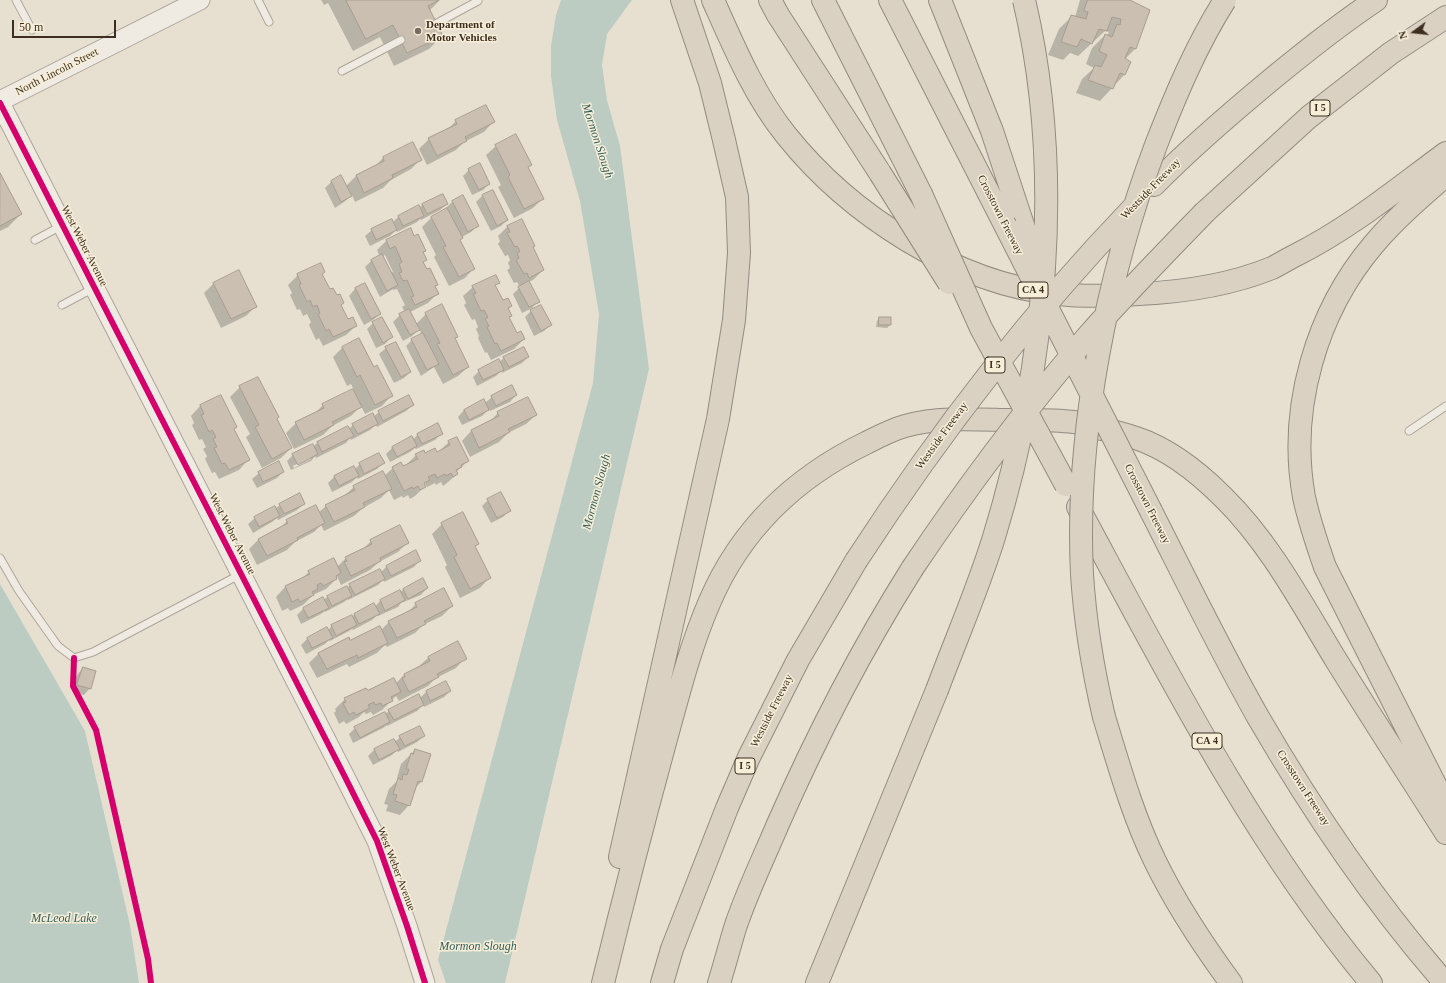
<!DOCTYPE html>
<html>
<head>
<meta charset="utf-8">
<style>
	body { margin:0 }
	#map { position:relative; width:1446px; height:983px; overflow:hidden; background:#e7e0d1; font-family:Georgia,serif }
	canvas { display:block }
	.north { position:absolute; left:1394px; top:12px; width:40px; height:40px; -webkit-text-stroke:3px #f7eed8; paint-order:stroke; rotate:255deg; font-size:11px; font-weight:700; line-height:16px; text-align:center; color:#3d2e20 }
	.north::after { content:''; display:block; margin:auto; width:14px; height:18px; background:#3d2e20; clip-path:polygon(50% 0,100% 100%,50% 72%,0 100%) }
	.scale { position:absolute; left:12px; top:20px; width:104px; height:18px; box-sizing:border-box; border:2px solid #3d2e20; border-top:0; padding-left:5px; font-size:12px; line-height:14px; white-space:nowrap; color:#3d2e20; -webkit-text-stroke:3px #f7eed8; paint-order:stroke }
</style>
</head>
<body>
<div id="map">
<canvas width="1446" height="983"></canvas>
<div class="north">N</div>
<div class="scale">50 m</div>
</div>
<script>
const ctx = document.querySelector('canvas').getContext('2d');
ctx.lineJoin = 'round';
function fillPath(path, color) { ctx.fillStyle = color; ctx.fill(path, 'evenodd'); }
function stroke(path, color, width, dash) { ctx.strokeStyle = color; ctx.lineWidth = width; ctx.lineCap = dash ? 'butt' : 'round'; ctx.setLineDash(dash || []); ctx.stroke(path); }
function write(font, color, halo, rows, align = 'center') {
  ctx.font = font + ' Georgia,serif'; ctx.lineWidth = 3; ctx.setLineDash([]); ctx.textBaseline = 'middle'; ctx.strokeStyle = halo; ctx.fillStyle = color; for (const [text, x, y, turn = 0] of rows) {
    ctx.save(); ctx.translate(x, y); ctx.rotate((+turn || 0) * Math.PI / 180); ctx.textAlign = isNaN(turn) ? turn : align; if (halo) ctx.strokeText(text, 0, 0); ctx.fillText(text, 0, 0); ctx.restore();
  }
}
const water = new Path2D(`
	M561 0H632L607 34 602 65 607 100 620 146 649 369 505 983H446L438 960 593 383 599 314 580 201 557 120 551 76V46L556 15Z
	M0 584 85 731 130 925 139 983H0Z`);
const shadow = new Path2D(`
	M321 0H440L430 10 442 36 429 49 394 66 380 37 353 51 328 3 324 5Z
	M1080 0H1129L1149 10 1135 49 1125 59 1124 75 1100 101 1076 93 1082 79 1094 68 1086 64 1092 48 1105 35 1107 36 1109 32 1105 31 1078 56 1070 53 1063 60 1048 55 1059 29 1072 16 1075 17Z
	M456 121 493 122 484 132 464 142 456 150 427 165 419 149 429 139 447 130Z
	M412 144 420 160 411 169 391 180 383 188 355 202 352 195 344 202 335 208 325 188 331 182 341 177 346 186 356 176 374 167 383 158Z
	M496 146 530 165 527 168 542 199 533 208 514 218 498 187 501 185 486 155Z
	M469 170 489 184 483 190 472 195 463 176Z
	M0 176 21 214 8 227 0 231Z
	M482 196 507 220 501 226 491 231 476 202Z
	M453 201 477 226 471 232 462 237 460 240 474 268 465 278 449 286 434 257 436 255 422 227 432 217 447 209 446 208Z
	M423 204H447L440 210 421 220 420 219 417 222 397 232 396 230 390 236 370 246 365 236 372 230 392 223 399 216 419 208Z
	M507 227 534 246 532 248 543 270 533 280 528 282 538 301 532 308 522 313 513 294 520 287 517 282 514 283 507 270 510 268 508 263 510 260 508 255 505 256 498 244 500 241 498 236Z
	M414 237 425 251 422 253 425 260 423 262 438 293 428 303 410 312 416 324 426 314 457 336 454 339 468 367 458 376 443 384 434 367 421 376 406 346 412 340 422 335 419 329 412 336 403 341 393 322 400 315 405 312 402 307 405 305 397 289 393 290V289L380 297 365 267 371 261 380 257 377 250 386 241ZM385 255 393 272 391 273 382 257Z
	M321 274 329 291 340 306 347 321 356 326 346 335 323 346 319 338 316 340 309 325 311 322 307 314 303 316 300 309 297 310 290 295 292 293 288 285 298 275Z
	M498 282 495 286 502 301 511 306 508 309 511 316 508 318 516 334 524 339 514 349 491 360 487 352 485 353 478 338 479 336 476 329 478 327 475 319 472 320 464 305 466 303 463 296 473 287Z
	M213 284 256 306 246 316 221 328 204 293Z
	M365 284 380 314 373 320 364 325 349 296 355 289Z
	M531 311 550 325 544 331 534 336 525 317Z
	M879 318 890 325 887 328 876 327 877 321Z
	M373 323 391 337 385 344 376 348 367 329Z
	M342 348 373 369 391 396 382 406 365 414 361 406 351 416 332 426 323 435 294 449 286 433 296 423 314 414 323 405 354 390 351 384 347 386 333 357Z
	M386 348 410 372 404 378 394 383 379 354Z
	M528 357 522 363 502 373 501 371 496 376 477 386 473 377 479 371 499 362 504 358Z
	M240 387 276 419 291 448 281 458 262 468 246 437 250 434 230 397Z
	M516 395 510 402 490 411 489 409 482 416 462 425 458 417 464 410 484 401 485 403 492 397Z
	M221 396 236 427 233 430 248 460 239 470 219 479 215 472 212 473 205 459 207 456 203 449 206 447 202 439 199 440 192 425 194 423 191 416 200 406Z
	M413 405 406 411 377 427 376 425 370 430 351 440 350 438 346 443 316 458 315 456 311 461 291 470 287 461 293 455 313 447 318 442 349 429 353 425 373 417 379 412ZM311 457V459L294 468 293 466Z
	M498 413 536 415 526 424 508 433 499 442 470 457 462 441 471 431 488 423Z
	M442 433 435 440 416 449 415 448 410 452 390 462 386 454 392 448 412 438 413 440 418 434Z
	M449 442 468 461 456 472 457 474 447 483 443 486 441 482 436 485 435 483 427 487 425 483 424 485V487L415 496 410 499 408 495 403 498 402 496 394 500 389 490 381 498 363 508 354 516 324 531 321 525 314 532 295 542 287 550 257 565 249 549 259 539 278 530 287 521 319 512 326 506 344 496 354 487 384 476 393 468 402 467 406 465 416 455 437 453Z
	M383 463 377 469 358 479 357 477 352 482 332 492 328 483 334 477 354 467 355 469 360 464Z
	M283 472 277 478 257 488 252 479 259 473Z
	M488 500 509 511 503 517 491 523 482 506Z
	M304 504 297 510 278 520 277 518 272 522 253 533 248 524 255 518 275 509 280 505Z
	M462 514 477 544 474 547 489 578 480 588 460 598 445 567 447 565 432 534 442 524Z
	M371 541 408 542 398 552 379 562 370 570 341 585 337 576 336 579 326 589 313 595 303 605 290 611 288 608 282 611 276 597 285 587 300 580 309 572 337 567 346 558 362 550Z
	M416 552 420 560 414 567 384 582 383 580 378 585 348 600V599L344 602 325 612V611L321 614 301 624 297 615 303 609 323 599 324 600 327 597 347 588 350 585 381 572 386 567Z
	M423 580 427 588 421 595 401 603 398 607 378 616V614L372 620 353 630 352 629 349 631 330 641 329 640 325 644 306 654 301 645 307 639 328 630 332 626 352 617 355 614 375 607 380 601 400 591V592L403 590Z
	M416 604 452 606 442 616 423 625 415 633 387 647 385 645 377 653 349 667 347 664 317 678 309 663 319 653 381 630 389 622 407 613Z
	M428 658H465L456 668 436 678 428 686 399 701 396 696 382 710 373 715 371 712 366 714 364 712 359 717 346 724 344 721 339 724 334 713 336 711 335 709 345 699 395 684 404 675 418 667Z
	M83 668 90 688 84 695 72 691 77 675Z
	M446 683 450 691 444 697 424 707 423 705 417 711 387 726V725L383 728 353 743 349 734 355 728 385 714 389 711 420 698 426 692Z
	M424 736 417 742 398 752 397 750 392 755 373 765 368 756 374 750 395 742 400 737Z
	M415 750 430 754 421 782 415 788 409 805 400 815 386 811 388 805 384 804 389 789 399 779 397 778 401 764Z`);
const building = new Path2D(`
	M346 0H439L428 6 443 36 407 53 393 25 366 39Z
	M1088 0H1130L1150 10 1136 49 1130 47 1125 58 1131 62 1125 75 1120 73 1113 89 1088 80 1095 65 1101 67 1107 55 1099 51 1105 34 1112 37 1117 24 1120 25 1121 19 1112 17 1107 31 1099 29 1092 44 1081 39 1077 47 1061 42 1071 15 1086 19 1088 12 1084 11Z
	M486 105 495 122 465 137 467 141 437 156 428 138 457 124 455 120Z
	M516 134 532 165 528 167 544 199 524 209 508 177 510 175 495 145Z
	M413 142 422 160 392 175 393 178 364 193 356 175 384 161 383 157Z
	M480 163 490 184 479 190 468 169Z
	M0 173 22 214 0 226Z
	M341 175 352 196 341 202 331 181Z
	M493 190 508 220 497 226 482 195Z
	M443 194 448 204 427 214 422 204Z
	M463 195 479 226 468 232 452 201Z
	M419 205 424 216 403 226 398 216Z
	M447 208 463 238 460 240 475 269 459 277 443 247 446 246 431 217Z
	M392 219 397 230 376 240 371 229Z
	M522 219 535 246 533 247 544 270 529 278 527 273 524 274 516 260 519 258 517 253 520 251 517 246 515 247 507 233 510 232 507 226Z
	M411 228 414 236 418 234 426 251 423 252 427 260 423 262 427 269 430 268 438 285 435 286 439 294 415 305 411 297 414 296 407 280 403 281 399 273 402 272 399 264 402 262 395 246 390 249 386 240Z
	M382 254 398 285 387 291 371 260Z
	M321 263 325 272 322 274 330 289 333 288 337 295 340 294 344 303 341 305 348 319 353 317 357 326 333 337 329 329 326 331 318 314 320 313 317 305 313 307 310 300 307 302 299 285 301 284 297 274Z
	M239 270 257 307 231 319 213 283Z
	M496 275 500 283 495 285 503 300 508 298 512 306 508 308 512 316 509 317 517 333 521 331 525 339 501 351 497 343 495 344 487 327 489 326 485 319 488 317 484 310 481 311 473 294 476 293 472 286Z
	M529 281 540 302 529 307 518 287Z
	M365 283 381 314 371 319 355 288Z
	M442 304 458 337 455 338 469 367 453 375 437 344 440 343 425 313Z
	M541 305 552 325 541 331 530 310Z
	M409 309 420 330 410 335 399 314Z
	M382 317 393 337 383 343 372 322Z
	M879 317H891V325H879Z
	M423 333 439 364 427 370 411 339Z
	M359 338 374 367 377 365 393 396 375 405 360 375 357 377 342 347Z
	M396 342 411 372 401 377 385 347Z
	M524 347 529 357 509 367 503 357Z
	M499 359 504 370 483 380 478 370Z
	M258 377 279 417 277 419 292 448 272 459 255 427 259 425 239 386Z
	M512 385 517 395 496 406 491 396Z
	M353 389 362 407 332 422 334 425 304 440 295 422 324 408 322 404Z
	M221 395 237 427 234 429 250 460 229 470 225 463 222 464 214 448 217 447 213 439 216 437 212 430 209 432 201 415 204 414 200 405Z
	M409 395 414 405 383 421 378 411Z
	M528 397 537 415 508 429 510 432 479 448 471 430 499 416 497 412Z
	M484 399 489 410 469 420 464 410Z
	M373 413 378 424 358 434 352 424Z
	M438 423 443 434 422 444 417 434Z
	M348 426 354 436 322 452 317 442Z
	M412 436 417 446 397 457 392 447Z
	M457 437 469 461 461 465 462 467 456 470 458 474 453 477 451 473 446 476 445 474 437 478 435 474 428 477 430 480 424 483 426 487 420 490 418 486 413 489 412 487 404 491 392 467 401 462 403 466 418 459 415 454 424 450 425 453 435 448 437 452 450 445 448 441Z
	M313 444 318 454 298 465 292 454Z
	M379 453 385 463 364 474 359 463Z
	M279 461 284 472 263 482 258 472Z
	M354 466 359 476 339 486 334 476Z
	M383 471 392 489 363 503 365 507 334 522 325 505 355 490 353 486Z
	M501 492 511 511 497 518 487 499Z
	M300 493 305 504 284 514 279 504Z
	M316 505 325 523 297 538 298 540 267 556 258 539 288 523 286 520Z
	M275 506 280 516 259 527 254 517Z
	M463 512 479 544 475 546 491 578 470 589 454 557 457 555 441 523Z
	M400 525 409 543 380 558 381 561 351 576 344 562 347 561 345 557 372 544 370 540Z
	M416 550 421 561 391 576 386 566Z
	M334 558 341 573 336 576 337 579 323 586 321 583 317 585 318 589 312 592 314 595 300 602 298 599 292 602 285 586 310 574 308 571Z
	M380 569 385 579 355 595 349 584Z
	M423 578 428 588 408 599 403 589Z
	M347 586 352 596 332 606 327 596Z
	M444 588 453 606 424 621 426 624 397 638 388 621 417 607 415 603Z
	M400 590 405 600 385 611 380 600Z
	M323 597 329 608 308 618 303 608Z
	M374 603 380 614 359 624 354 614Z
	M352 615 357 625 336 636 331 625Z
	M380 626 388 643 358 658 357 655 327 669 318 653 349 637 350 640Z
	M327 627 333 638 312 648 307 638Z
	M458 641 467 659 437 674 439 677 409 692 402 678 405 677 404 674 430 661 428 657Z
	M83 667 96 671 91 689 77 685Z
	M394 678 401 692 391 697 393 701 382 706 381 703 375 705 374 702 368 705 370 708 356 715 354 712 349 715 343 703 346 702 344 698 366 688 368 690Z
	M446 681 451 691 430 701 426 691Z
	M419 694 424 705 394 720 388 710Z
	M385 712 390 722 360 738 354 727Z
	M420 726 425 736 405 746 399 736Z
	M394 739 400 749 379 760 374 749Z
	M415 749 431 754 422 782 418 781 410 806 395 801 397 795 393 794 398 778 402 780 403 774 407 775 409 769H406L411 753 413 754Z`);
const service = new Path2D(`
	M16 0 32 30
	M258 0 269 22
	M437 23 478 1
	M342 71 401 40
	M35 240 63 225
	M62 305 94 288
	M1409 431 1446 406
	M0 558 19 591 58 646 74 658 93 652 241 574`);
const tertiary = new Path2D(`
	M0 101 200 0
	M0 103 345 777 377 841 407 926 425 983`);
const motorway = new Path2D(`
	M713 0C734 47 754 95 786 135 849 214 956 284 1058 294 1085 297 1112 296 1139 294 1184 292 1230 285 1272 268 1280 264 1288 259 1296 255 1350 228 1397 189 1446 153
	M770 0 778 15 880 173
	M823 0 921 194
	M890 0 1004 223
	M940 0 992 131 1024 228
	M1446 175C1421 197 1395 219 1374 244 1316 312 1288 409 1304 497 1309 521 1317 544 1325 567L1446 806
	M1154 185C1191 147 1231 113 1272 79 1306 51 1340 24 1376 0
	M1205 212 1309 117 1391 53 1446 17
	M1078 507C1166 670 1252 840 1371 983
	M1151 511C1186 580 1220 650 1258 717 1312 810 1374 902 1445 983
	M1104 717C1119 766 1133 816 1155 861 1176 904 1203 945 1231 983
	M620 857 718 419 734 320 739 253 737 197 724 140 710 83 682 0
	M603 983C622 905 642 827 663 750 677 700 689 649 710 601 741 529 796 477 866 443 878 437 891 430 905 426 936 417 971 419 1003 420 1025 420 1052 419 1074 422 1083 424 1093 427 1102 429 1113 431 1125 434 1136 438 1169 449 1198 472 1223 497 1270 543 1302 604 1336 660 1372 718 1409 775 1446 833
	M662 983 672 949 727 808 749 757 798 660 856 561
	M719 983C725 964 730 944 736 925 748 890 764 857 778 824 817 735 861 650 912 569
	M817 983 937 690`);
const motorwayBridge = new Path2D(`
	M880 173 949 283
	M921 194 981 328 1066 485
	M1004 223 1151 511
	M1024 228 1035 261
	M856 561C938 435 1029 316 1133 208
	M912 569C966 488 1024 411 1087 337 1125 294 1165 253 1205 212
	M937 690C956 639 978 589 994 537 1046 367 1065 174 1024 0
	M1104 717C1093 670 1085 622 1082 574 1075 434 1107 275 1156 145 1176 94 1196 46 1225 0`);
const cycleway = new Path2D(`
	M0 103 345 777 377 841 407 926 425 983
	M74 658 73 686 96 730 148 959 151 983`);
const markers = [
	[418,31,4,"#786c5e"]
];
const shields = [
	[1320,108,20],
	[1033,290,30],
	[995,365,20],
	[1207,741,30],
	[745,766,20]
];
const shieldNames = [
	["I 5",1320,108],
	["CA 4",1033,290],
	["I 5",995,365],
	["CA 4",1207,741],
	["I 5",745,766]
];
const poiNames = [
	["Department of",426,25],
	["Motor Vehicles",426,38]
];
const streetNames = [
	["North Lincoln Street",57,72,-27],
	["Westside Freeway",1151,189,-46],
	["Crosstown Freeway",1000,215,63],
	["West Weber Avenue",84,246,63],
	["Westside Freeway",942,436,-54],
	["Crosstown Freeway",1147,504,63],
	["West Weber Avenue",232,534,63],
	["Westside Freeway",772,711,-63],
	["Crosstown Freeway",1303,788,57],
	["West Weber Avenue",396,869,69]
];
const waterNames = [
	["Mormon Slough",597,141,72],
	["Mormon Slough",597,492,-75],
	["McLeod Lake",64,919],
	["Mormon Slough",478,947]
];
fillPath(water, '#bcccc2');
fillPath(shadow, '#0003');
fillPath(building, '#cbbfb2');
stroke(building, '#a89c90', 1);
stroke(service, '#ada599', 9);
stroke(tertiary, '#ada599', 21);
stroke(motorway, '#928b80', 24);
stroke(service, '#efebe3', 7);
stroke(tertiary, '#efebe3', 19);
stroke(motorway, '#dad1c2', 22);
stroke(motorwayBridge, '#928b80', 24, []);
stroke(motorwayBridge, '#dad1c2', 22);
stroke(cycleway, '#d6006c', 6);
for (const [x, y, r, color] of markers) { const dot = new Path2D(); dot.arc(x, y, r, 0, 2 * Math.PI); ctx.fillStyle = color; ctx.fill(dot); stroke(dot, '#f7eed8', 1.5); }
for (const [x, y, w] of shields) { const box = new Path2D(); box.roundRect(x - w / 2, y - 8, w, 16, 3); ctx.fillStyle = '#f7eed8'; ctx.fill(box); stroke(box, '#3d2e20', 1); }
write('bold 10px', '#3d2e20', null, shieldNames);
write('bold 11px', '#3d2e20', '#f7eed8', poiNames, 'left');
write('11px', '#3d2e20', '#f7eed8', streetNames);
write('italic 12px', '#2f5d5a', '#f7eed8', waterNames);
</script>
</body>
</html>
